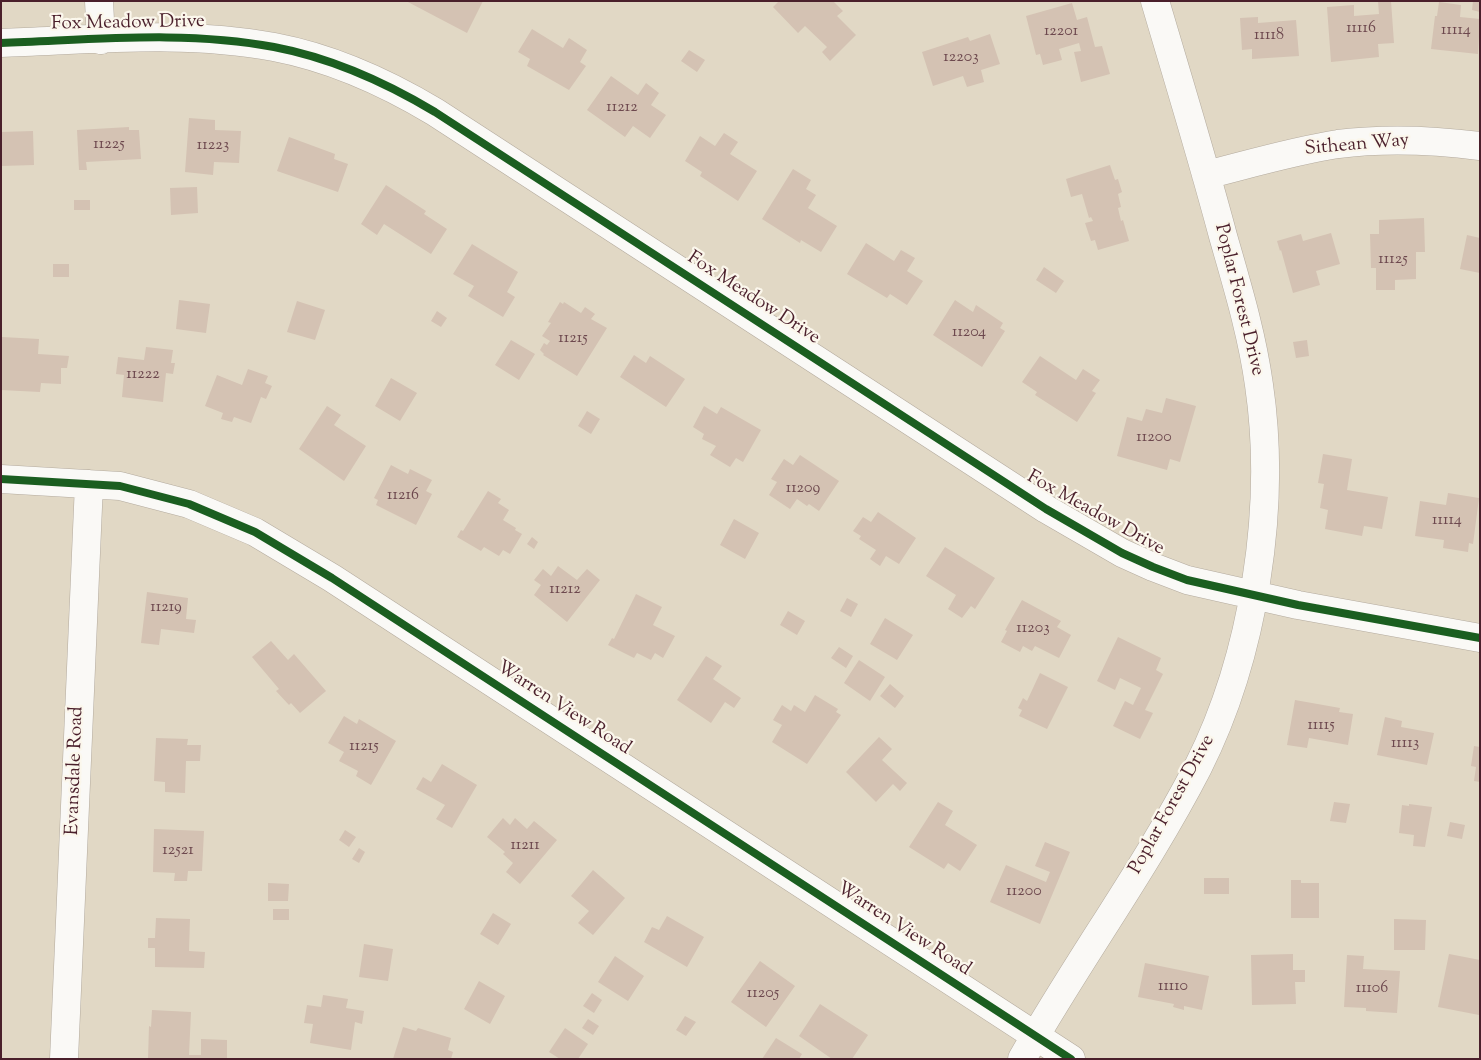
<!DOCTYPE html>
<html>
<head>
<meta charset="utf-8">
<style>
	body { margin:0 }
	#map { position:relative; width:1481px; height:1060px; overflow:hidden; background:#e1d8c5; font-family:"Sorts Mill Goudy",serif }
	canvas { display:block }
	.frame { position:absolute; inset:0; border:2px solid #4a1f2b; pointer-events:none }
</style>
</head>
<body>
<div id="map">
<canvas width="1481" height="1060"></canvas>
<div class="frame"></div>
</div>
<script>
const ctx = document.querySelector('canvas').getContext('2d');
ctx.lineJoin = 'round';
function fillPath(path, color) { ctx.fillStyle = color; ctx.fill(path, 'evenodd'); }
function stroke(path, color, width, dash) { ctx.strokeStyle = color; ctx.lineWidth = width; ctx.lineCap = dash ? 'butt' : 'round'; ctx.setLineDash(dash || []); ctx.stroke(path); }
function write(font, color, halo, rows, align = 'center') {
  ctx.font = font + ' "Sorts Mill Goudy",serif'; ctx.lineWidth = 4.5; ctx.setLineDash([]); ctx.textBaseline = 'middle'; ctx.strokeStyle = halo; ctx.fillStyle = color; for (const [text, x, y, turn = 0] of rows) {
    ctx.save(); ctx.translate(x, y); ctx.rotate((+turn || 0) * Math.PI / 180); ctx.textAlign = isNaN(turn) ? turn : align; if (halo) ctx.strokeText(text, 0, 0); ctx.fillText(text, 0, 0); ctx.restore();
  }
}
const building = new Path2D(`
	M406 1H483L467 33Z
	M779 1H833L843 11 837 16 856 35 830 61 822 52 827 47 805 26 798 33 773 7Z
	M1378 1H1391L1394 43 1378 44 1379 57 1331 62 1327 7 1354 5V16L1379 14Z
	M1473 1H1480V12L1472 10Z
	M1439 2 1461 5 1460 17 1480 19 1478 54 1431 49 1435 16H1437Z
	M1072 3 1077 20 1087 17 1095 47 1102 46 1110 74 1081 82 1074 52 1081 51 1079 43 1059 49 1062 60 1043 65 1040 54 1036 55 1026 16Z
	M1258 17V23L1296 20 1299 56 1252 59V49L1242 50 1240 18Z
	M532 29 563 48 569 38 587 50 580 62 586 66 569 90 527 66 530 59 518 52Z
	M990 34 1000 64 981 70 984 82 967 87 963 76 933 86 922 52 968 37 970 41Z
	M689 50 705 60 697 72 681 61Z
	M611 76 638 95 646 83 659 93 651 105 666 115 650 138 633 126 625 137 587 110Z
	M189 118 215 120V130L241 131 239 163 214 162 213 175 185 172Z
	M129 127V130H139L141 159 86 162 87 170H79L77 130Z
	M33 131 34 165 1 166V132Z
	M724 133 738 142 730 154 757 171 738 201 700 176 702 172 685 161 700 136 715 146Z
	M289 137 335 154 334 159 348 164 338 192 277 171Z
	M1110 165 1115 180 1118 179 1122 192 1118 194 1121 207 1118 208 1121 221 1123 220 1129 241 1098 250 1095 240 1091 241 1085 223 1093 221 1091 217 1089 218 1082 194 1071 197 1066 179Z
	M793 169 811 180 806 189 816 195 808 208 837 226 821 252 801 240 800 243 762 219Z
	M386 185 426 211 424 214 447 229 431 254 384 224 377 235 361 224Z
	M197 187 198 213 171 215 170 188Z
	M74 200H90V210H74Z
	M1424 218 1425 252H1416V279L1395 280V290H1376V268H1371L1370 234H1379V220Z
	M1331 233 1340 264 1316 271 1320 285 1293 293 1281 250 1280 251 1277 241 1301 234 1303 241Z
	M1467 235 1480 238V273L1460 269Z
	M866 243 894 261 901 250 915 258 907 271 923 281 907 305 890 294 887 298 847 274Z
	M472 244 518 272 507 292 515 297 503 317 468 296 474 286 453 274Z
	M53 264H69V277H53Z
	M1044 267 1064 281 1056 293 1036 280Z
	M179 300 210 304 206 333 176 329Z
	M955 300 973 312 976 305 1003 323 1000 328 1005 331 982 367 933 335Z
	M297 301 325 310 315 340 287 332Z
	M560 302 563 304 564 302 581 313 585 307 595 314 591 319 607 328 577 376 543 355 544 354 540 350 544 343 547 345 550 341 542 336 551 323 548 322Z
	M437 311 447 318 441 327 431 321Z
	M2 337 39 339 38 354 69 356 67 368H61V384L41 383 40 392 1 390Z
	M511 340 535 354 519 380 495 365Z
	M1307 340 1309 356 1296 358 1293 342Z
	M146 347 173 350 171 363H175L173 374 166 373 163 402 122 397 124 375 116 374 118 357 144 360Z
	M634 355 646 363 650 356 685 379 666 407 620 377Z
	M1040 356 1076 380 1083 369 1100 380 1092 391 1096 393 1077 422 1035 395 1037 392 1022 382Z
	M248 369 268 376 265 383 272 386 266 399 261 397 251 423 234 417 232 422 221 419 223 413 205 406 217 375 242 385Z
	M391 378 417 393 400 421 375 406Z
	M1166 398 1196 406 1180 462 1170 459 1167 470 1117 456 1127 417 1142 421 1146 409 1162 413Z
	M327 406 341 415 334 425 366 446 344 481 299 449Z
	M704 406 717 414 721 407 761 430 743 462 736 458 730 467 710 455 716 446 702 439 704 434 693 427Z
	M587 411 600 419 591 434 578 426Z
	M1323 454 1352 459 1347 490 1388 497 1382 529 1364 526 1362 536 1325 529 1328 510 1320 508 1324 484 1318 483Z
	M800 455 839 481 819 511 809 504 807 506 797 499 790 509 769 495 777 482 771 479 784 459 793 465Z
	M391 465 408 474 410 469 432 480 426 491 432 494 416 525 376 505 378 500 374 498Z
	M488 491 501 499 498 503 509 510 503 520 516 528 515 530 522 534 510 554 503 550 499 556 484 547 481 551 457 537 461 530 463 531Z
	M1448 493 1479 498 1473 544 1469 543 1468 552 1443 548 1444 540 1415 536 1420 501 1446 505Z
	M878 512 916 538 899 564 886 556 880 566 870 559 876 550 859 539 861 536 853 531 863 517 871 522Z
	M734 519 759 533 745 559 720 545Z
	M532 537 538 542 534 549 527 544Z
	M945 547 995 578 975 609 971 606 962 618 948 609 956 595 926 576Z
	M558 566 577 580 587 569 600 580 567 622 534 595 541 585 534 580 543 569 551 576Z
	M147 592 188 598 186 619 196 620 194 633 161 629 159 645 141 643Z
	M636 594 662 607 653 625 675 636 663 658 655 653 651 660 637 653 634 658 608 645 612 638 614 639Z
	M847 598 858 604 851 617 840 611Z
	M1022 600 1061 621 1057 627 1071 635 1059 658 1035 646 1032 651 1023 646 1020 652 1001 642 1007 631 1005 630Z
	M788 611 805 621 797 635 780 625Z
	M885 618 913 635 897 660 870 644Z
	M1118 637 1161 658 1156 670 1163 674 1145 710 1153 713 1140 739 1113 726 1125 701 1133 705 1141 688 1120 678 1115 690 1097 681Z
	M271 641 288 660 294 654 326 691 300 713 291 703 289 705 276 691 279 689 252 657Z
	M839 647 853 656 846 668 831 658Z
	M706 656 722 666 713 679 741 698 734 708 725 702 711 723 677 700Z
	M859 660 885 677 870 701 844 683Z
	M1040 673 1068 687 1047 729 1019 716 1022 710 1018 708 1023 698 1027 701Z
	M890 684 904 696 895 708 880 696Z
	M815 695 838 709 836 712 841 715 807 764 772 742 782 725 773 720 782 705 791 711 794 705 805 712Z
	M1295 700 1340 708 1339 712 1353 714 1348 745 1309 738 1307 748 1287 745Z
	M344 716 357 724 359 719 396 741 371 785 356 776 358 771 339 761 344 752 328 743Z
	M1385 717 1402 721 1401 727 1434 733 1427 765 1377 755Z
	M879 737 892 749 882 760 907 783 900 791 893 784 876 802 846 772Z
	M156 738 188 739 187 745H201L200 761H186L185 793 165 792V782L154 781Z
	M1474 746 1480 747V782L1474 781 1476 767 1471 766Z
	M442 764 477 785 452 828 436 819 445 805 416 789 423 777 431 782Z
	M938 802 953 811 945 825 977 845 960 871 948 863 944 869 909 847Z
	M1334 802 1350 804 1346 823 1330 821Z
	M1409 804 1432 807 1425 847 1413 846 1414 835 1399 833 1402 805 1409 806Z
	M503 818 510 825 515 818 527 829 534 821 557 840 520 884 506 872 513 863 503 854 505 852 487 837Z
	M1450 822 1465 825 1462 839 1447 836Z
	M154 829 204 831 202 871H188L187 881H174L175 873 153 872Z
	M345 830 356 837 349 847 339 840Z
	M1045 842 1070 852 1040 924 990 902 1006 865 1046 882 1050 872 1035 866Z
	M359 848 365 852 359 863 352 859Z
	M593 870 625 898 593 935 578 923 589 911 571 896Z
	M1204 878H1229V894H1204Z
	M1291 880H1301V883H1319V918H1291Z
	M268 883 289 884 288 901H268Z
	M273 909H289V920H273Z
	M493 913 511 924 498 945 480 934Z
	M667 916 704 937 687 967 644 942 652 927 659 930Z
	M156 918 190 919 189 951 205 952 204 968 155 967V948H148V938H155Z
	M1394 919 1426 920 1425 950H1394Z
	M364 944 393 949 388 981 359 977Z
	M1293 954V970H1305V982H1295L1296 1004 1252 1005 1251 955Z
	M1449 954 1480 960 1479 1015 1438 1007Z
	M1347 955 1364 956 1363 969 1400 971 1397 1013 1366 1011V1008L1344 1007Z
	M615 956 644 976 628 1001 598 982Z
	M760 961 795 986 766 1027 731 1002Z
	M1145 963 1209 976 1202 1010 1184 1006V1010L1173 1007 1174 1004 1138 997Z
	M479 981 505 996 490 1024 464 1009Z
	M592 993 602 1000 594 1013 583 1006Z
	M323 995 348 999 346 1008 364 1011 362 1024 355 1022 351 1050 310 1043 313 1024 304 1023 307 1005 321 1007Z
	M820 1004 868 1035 852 1059H832L799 1036Z
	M152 1010 191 1012 189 1055H201V1039L227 1040V1059H148L149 1026 151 1027Z
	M685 1016 696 1022 686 1036 676 1030Z
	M588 1019 599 1026 593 1035 582 1028Z
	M403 1027 416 1031 418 1028 451 1038 448 1050 453 1052 451 1059H393Z
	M565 1028 588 1044 578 1059H560L549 1052Z
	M776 1038 802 1054 799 1059H762Z`);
const minor = new Path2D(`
	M99 1 101 40
	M1 43C92 40 185 30 274 47 332 58 385 82 435 112L1046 509 1122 553 1153 567 1187 580 1298 605 1480 638
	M1206 175C1250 164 1293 151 1338 144 1385 138 1433 140 1480 146
	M1 479 120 486 189 504 255 532 332 578 1071 1059
	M64 1059 89 484
	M1022 1059C1078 960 1146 868 1198 767 1254 656 1277 508 1259 385 1252 334 1237 285 1223 236 1202 157 1178 79 1155 1`);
const cycleway = new Path2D(`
	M1 43C92 40 185 30 274 47 332 58 385 82 435 112L1046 509 1122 553 1153 567 1187 580 1298 605 1480 638
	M1 479 120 486 189 504 255 532 332 578 1071 1059`);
const numberNames = [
	["11116",1361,29],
	["11114",1456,31],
	["12201",1061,32],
	["11118",1269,36],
	["12203",961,58],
	["11212",622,108],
	["11225",109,145],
	["11223",213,146],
	["11125",1393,260],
	["11204",969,333],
	["11215",573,339],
	["11222",143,375],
	["11200",1154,438],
	["11209",803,489],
	["11216",403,496],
	["11114",1447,521],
	["11212",565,590],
	["11219",166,608],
	["11203",1033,629],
	["11115",1321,726],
	["11113",1405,744],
	["11215",364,747],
	["11211",525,846],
	["12521",178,851],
	["11200",1024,892],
	["11110",1173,987],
	["11106",1372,989],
	["11205",763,994]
];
const streetNames = [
	["Fox Meadow Drive",128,24,-1],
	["Sithean Way",1357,146,-5],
	["Fox Meadow Drive",753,299,33],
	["Poplar Forest Drive",1238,300,76],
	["Fox Meadow Drive",1095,514,29],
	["Warren View Road",563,709,33],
	["Evansdale Road",76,771,-88],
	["Poplar Forest Drive",1173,805,-61],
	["Warren View Road",903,930,33]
];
fillPath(building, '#d4c2b3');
stroke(minor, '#b3aa9e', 29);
stroke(minor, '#faf9f6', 28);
stroke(cycleway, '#1b5e20', 8);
write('16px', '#6d484e', null, numberNames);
write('19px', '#4a1f2b', '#fbf7ec', streetNames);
</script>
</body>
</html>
